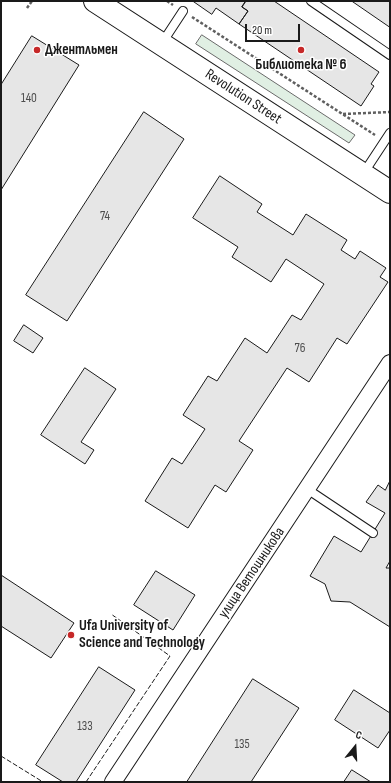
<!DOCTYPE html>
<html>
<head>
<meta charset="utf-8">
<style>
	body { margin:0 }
	#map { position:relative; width:391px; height:783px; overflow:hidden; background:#fff; font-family:"Sofia Sans Condensed",sans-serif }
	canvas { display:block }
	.frame { position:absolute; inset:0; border:2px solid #1a1a1a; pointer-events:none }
	.north { position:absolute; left:335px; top:727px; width:40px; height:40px; -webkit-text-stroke:3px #fff; paint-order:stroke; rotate:18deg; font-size:11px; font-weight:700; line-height:16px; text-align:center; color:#1a1a1a }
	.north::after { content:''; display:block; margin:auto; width:14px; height:18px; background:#1a1a1a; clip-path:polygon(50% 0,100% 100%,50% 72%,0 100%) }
	.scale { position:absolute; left:245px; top:24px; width:55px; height:18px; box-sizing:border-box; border:2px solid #1a1a1a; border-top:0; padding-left:5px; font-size:12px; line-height:14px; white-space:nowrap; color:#1a1a1a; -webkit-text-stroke:3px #fff; paint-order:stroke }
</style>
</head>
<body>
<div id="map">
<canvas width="391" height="783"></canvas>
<div class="frame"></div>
<div class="north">С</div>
<div class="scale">20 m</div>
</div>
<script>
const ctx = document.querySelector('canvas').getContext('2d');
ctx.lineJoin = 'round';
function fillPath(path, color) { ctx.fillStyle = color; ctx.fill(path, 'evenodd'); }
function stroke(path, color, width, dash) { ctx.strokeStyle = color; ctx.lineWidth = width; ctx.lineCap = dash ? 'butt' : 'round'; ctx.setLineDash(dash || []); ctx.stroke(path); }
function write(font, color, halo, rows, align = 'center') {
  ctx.font = font + ' "Sofia Sans Condensed",sans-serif'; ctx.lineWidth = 3; ctx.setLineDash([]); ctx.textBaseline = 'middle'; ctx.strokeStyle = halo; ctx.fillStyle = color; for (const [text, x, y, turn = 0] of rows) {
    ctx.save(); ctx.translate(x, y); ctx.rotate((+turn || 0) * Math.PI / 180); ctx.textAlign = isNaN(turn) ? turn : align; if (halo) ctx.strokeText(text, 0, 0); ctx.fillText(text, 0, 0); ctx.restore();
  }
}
const green = new Path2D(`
	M202 35 355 135 349 143 196 44Z`);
const building = new Path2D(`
	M193 1H246L242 7 248 11 239 24 216 8 212 14Z
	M246 1H274L379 72 371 84 374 86 361 106 239 24 248 11 242 7Z
	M352 1H390V27Z
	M32 36 79 65 1 190V85Z
	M144 112 184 139 67 321 26 295Z
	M220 176 262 204 257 212 293 235 306 214 347 240 341 250 355 259 360 251 386 268 380 277 388 282 347 344 337 338 309 382 287 368 239 441 253 450 226 492 215 485 188 528 145 501 172 458 182 464 205 429 183 415 208 376 217 381 245 338 267 353 292 315 301 320 324 284 286 259 271 282 232 257 238 247 193 218Z
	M24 325 43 338 33 353 14 341Z
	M85 368 116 389 81 442 94 450 85 464 41 435Z
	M390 481V561L386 568H390V627L350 602 331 601 325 584 310 576 334 536 361 552 385 513 366 502 378 485 385 490Z
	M156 571 195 595 173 630 134 605Z
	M1 575 74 623 51 658 1 626Z
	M99 667 135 690 76 782H63L36 765Z
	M253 679 299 708 251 782H187Z
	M354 690 390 713V730L378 748 335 720Z
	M352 770 371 782H344Z`);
const path = new Path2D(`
	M167 1 173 5
	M27 8 32 1
	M192 17 375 135
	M343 114 390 112`);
const lane = new Path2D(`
	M311 1 390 55
	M162 43 183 11
	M363 174 390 133
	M307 489 373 533`);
const street = new Path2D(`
	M113 782 390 363`);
const secondary = new Path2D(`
	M95 1 390 192`);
const fence = new Path2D(`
	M1 756 43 782
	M86 782 170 656 111 614`);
const markers = [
	[37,50,4,"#c62828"],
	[301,50,4,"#c62828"],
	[71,635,4,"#c62828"]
];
const numberNames = [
	["140",29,99],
	["74",105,217],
	["76",300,349],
	["133",85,727],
	["135",242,745]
];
const poiNames = [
	["Джентльмен",45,50],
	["Библиотека № 6",301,65,"center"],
	["Ufa University of",79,626],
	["Science and Technology",79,643]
];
const streetNames = [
	["Revolution Street",243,97,33],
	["улица Ветошникова",252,573,-56]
];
fillPath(green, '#e0efe3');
stroke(green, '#6a6a6a', 1);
fillPath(building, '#e6e6e6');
stroke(building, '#1a1a1a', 1);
stroke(lane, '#1a1a1a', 10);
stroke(street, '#1a1a1a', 18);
stroke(secondary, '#1a1a1a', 24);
stroke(path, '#5f5f5f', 2.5, [3, 2]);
stroke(lane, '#fff', 8);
stroke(street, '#fff', 16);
stroke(secondary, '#fff', 22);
stroke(fence, '#1a1a1a', 1, [5, 2]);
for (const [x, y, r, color] of markers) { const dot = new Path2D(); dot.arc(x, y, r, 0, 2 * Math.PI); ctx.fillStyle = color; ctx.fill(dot); stroke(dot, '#fff', 1.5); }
write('13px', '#4d4d4d', null, numberNames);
write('bold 15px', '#1a1a1a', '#fff', poiNames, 'left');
write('15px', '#1a1a1a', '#fff', streetNames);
</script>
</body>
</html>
